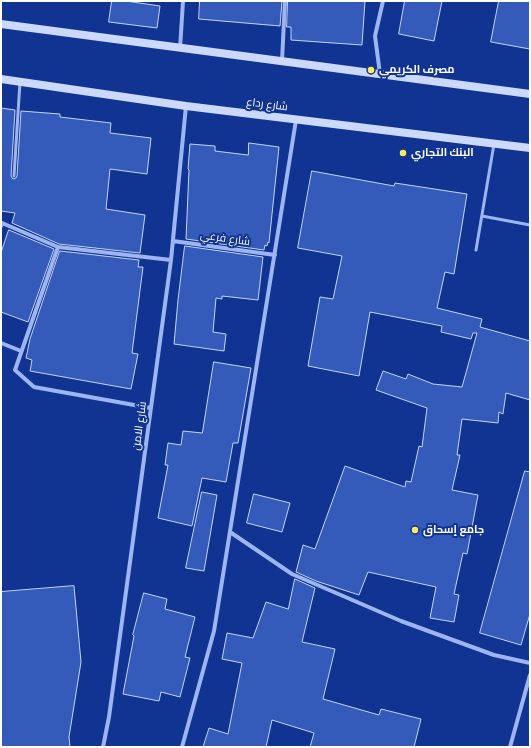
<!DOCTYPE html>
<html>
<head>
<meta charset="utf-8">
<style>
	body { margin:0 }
	#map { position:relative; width:531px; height:748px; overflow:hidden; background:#113492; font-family:Poppins,sans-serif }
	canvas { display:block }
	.frame { position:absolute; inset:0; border:2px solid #fff; pointer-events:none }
</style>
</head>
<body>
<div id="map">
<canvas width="531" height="748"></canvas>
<div class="frame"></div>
</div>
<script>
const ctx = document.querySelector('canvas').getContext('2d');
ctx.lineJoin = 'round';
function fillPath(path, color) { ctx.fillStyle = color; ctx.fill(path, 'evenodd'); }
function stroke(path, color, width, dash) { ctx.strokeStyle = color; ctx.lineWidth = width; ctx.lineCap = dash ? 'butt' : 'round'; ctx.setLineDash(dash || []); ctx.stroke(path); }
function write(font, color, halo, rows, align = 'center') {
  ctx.font = font + ' Poppins,Cairo,sans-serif'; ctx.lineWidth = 4; ctx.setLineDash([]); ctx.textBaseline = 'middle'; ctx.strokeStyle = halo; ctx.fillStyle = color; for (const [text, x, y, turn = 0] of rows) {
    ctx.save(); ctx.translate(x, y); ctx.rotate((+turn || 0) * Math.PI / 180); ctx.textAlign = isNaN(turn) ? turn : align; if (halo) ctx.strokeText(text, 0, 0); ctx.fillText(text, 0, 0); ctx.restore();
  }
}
const building = new Path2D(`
	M112 1H126L160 6 157 28 109 22Z
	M200 1H282L280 26 199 19Z
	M288 1H365L362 45 291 40V27H287Z
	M405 1H442L434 41 399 34Z
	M499 1H530V49L491 42Z
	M1 108 15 110 11 176 13 179 16 178 17 176 21 111 60 114V117L111 123 110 133 151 138 147 174 110 169 106 209 145 215 140 253 59 244 12 223 15 213 1 211Z
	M249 143 279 147 269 243 268 242 267 246 265 245 264 250 186 239 189 170 188 169 190 144 215 146V151L248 155Z
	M312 171 394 186 395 183 467 194 454 274 445 272 437 308 482 319 480 327 530 341V400L506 393 503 414 499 412 498 423 462 419 457 455H460L452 490 478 495 467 554 463 553 454 594 459 595 454 622 430 618 436 587 368 572 359 595 316 581 296 572 303 545 315 549 345 466 405 487 406 481 411 482 419 446 422 447 427 408 376 390 383 371 406 379 408 374 433 384 462 387 477 333H473L471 339 441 332 442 326 370 312 359 376 308 366 320 297 333 299 342 256 298 248Z
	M9 230 54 249 28 322 1 312V253Z
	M185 246 263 257 258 300 222 296V299L216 298 213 332 226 334 224 351 174 344 178 300Z
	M60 251 139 260 138 267H143L132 353 138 354 131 389 30 371 32 360 26 358 30 339Z
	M214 362 251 368 238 443H233L226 482 202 478 192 526 158 518 168 465H165L168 443 181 445 183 431 202 433Z
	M525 471 530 472V614L521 645 480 633Z
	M202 492 217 495 204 571 186 568Z
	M254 494 290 503 282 532 247 523Z
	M295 579 315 588 302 642 335 649 323 699 379 715 381 709 421 719 414 747H310L314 733 272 720 266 747H203L209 728 228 734 242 663 222 659 227 633 253 638 266 602 288 609Z
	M74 586 81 662 69 737 70 747H1V592Z
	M144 593 167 599 165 609 195 617 185 657 190 658 180 697 161 692 159 701 123 694 134 636 133 635Z`);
const lane = new Path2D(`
	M14 176 20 82
	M482 216 530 225
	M476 250 494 144`);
const street = new Path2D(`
	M180 49 183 1
	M282 61 285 1
	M380 74 375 36 383 1
	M1 226 2 223 58 247 171 260
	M173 241 275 255
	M58 247 15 370 34 387 151 408
	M1 343 21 351
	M230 532 292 574 401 621 494 655 530 663
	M103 747 109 717 171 260 186 106
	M182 747 214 631 296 120
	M510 747 530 675`);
const secondary = new Path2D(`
	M1 24 530 94
	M1 79 186 106 530 148`);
const markers = [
	[371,70,4,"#ffeb5f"],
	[403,153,4,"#ffeb5f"],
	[415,530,4,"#ffeb5f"]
];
const poiNames = [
	["مصرف الكريمي",379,70],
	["البنك التجاري",411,153],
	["جامع إسحاق",423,530]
];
const streetNames = [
	["شارع رداع",267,105,7],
	["شارع فرعي",225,239,8],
	["شارع الامن",140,426,-82]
];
fillPath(building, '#345aba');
stroke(building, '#c5d5fd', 1);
stroke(lane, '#9db6f3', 3);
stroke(street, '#9db6f3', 4);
stroke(secondary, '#ccd9fd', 8);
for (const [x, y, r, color] of markers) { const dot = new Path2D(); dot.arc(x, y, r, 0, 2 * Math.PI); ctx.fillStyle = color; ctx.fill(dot); stroke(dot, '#113492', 1.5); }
write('bold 11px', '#fff', '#113492', poiNames, 'left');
write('11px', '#fff', '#113492', streetNames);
</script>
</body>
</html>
